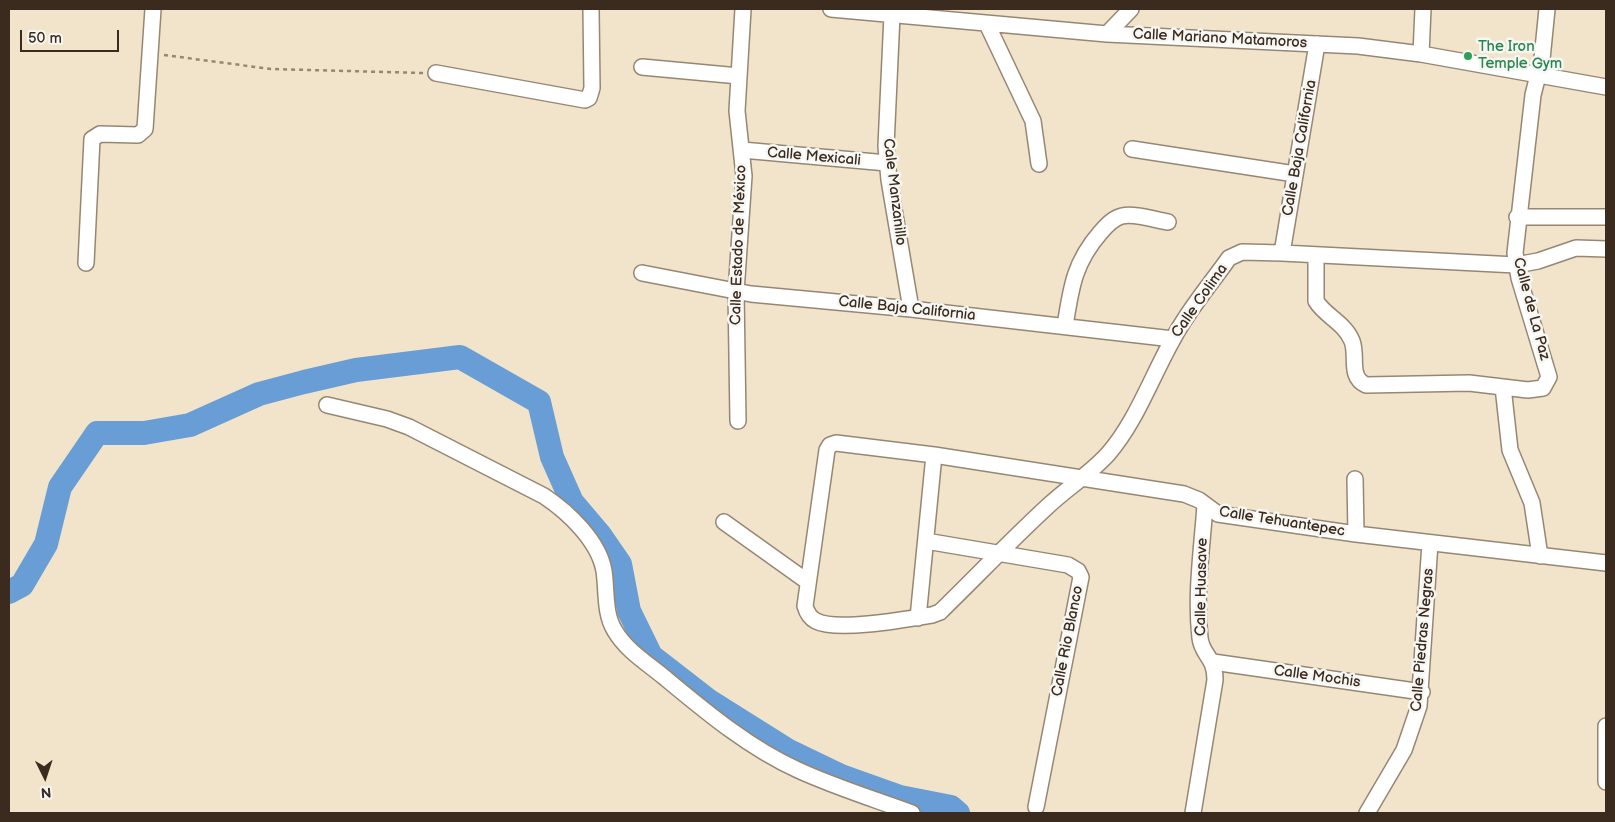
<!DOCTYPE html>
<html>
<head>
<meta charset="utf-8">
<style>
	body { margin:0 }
	#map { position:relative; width:1615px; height:822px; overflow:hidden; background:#f1e4cb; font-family:"Balsamiq Sans",sans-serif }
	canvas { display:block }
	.frame { position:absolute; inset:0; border:10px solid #3b2a1e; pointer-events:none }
	.north { position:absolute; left:20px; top:752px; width:50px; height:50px; -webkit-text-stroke:4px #f6f6f2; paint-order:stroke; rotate:176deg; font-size:14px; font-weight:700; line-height:20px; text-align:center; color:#3b2a1e }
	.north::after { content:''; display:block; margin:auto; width:18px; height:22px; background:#3b2a1e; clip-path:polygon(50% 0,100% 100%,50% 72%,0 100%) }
	.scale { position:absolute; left:20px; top:30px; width:99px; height:22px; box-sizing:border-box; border:2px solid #3b2a1e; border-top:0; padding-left:6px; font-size:15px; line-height:18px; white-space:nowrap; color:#3b2a1e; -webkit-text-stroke:4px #f6f6f2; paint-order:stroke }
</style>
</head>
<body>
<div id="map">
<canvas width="1615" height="822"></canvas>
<div class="frame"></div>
<div class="north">N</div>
<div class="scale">50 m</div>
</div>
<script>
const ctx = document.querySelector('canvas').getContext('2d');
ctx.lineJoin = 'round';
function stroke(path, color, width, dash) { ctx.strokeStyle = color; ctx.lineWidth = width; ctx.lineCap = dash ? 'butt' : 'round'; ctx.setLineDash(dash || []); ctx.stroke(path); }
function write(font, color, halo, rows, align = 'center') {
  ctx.font = font + ' "Balsamiq Sans",sans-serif'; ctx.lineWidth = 5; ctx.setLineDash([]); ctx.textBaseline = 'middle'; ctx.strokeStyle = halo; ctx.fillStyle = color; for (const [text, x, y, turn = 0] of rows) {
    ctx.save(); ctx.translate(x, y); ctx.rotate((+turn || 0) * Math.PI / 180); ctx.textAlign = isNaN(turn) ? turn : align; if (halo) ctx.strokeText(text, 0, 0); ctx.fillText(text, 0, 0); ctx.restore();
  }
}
const river = new Path2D(`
	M9 592 22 585 46 544 60 487 97 433H144L190 425 259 394 304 382 356 370 460 357 539 402 552 457 572 502 600 535 620 564 629 611 651 656 709 701 787 750 841 776 900 797 951 807 958 813`);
const path = new Path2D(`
	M164 55 271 69 423 73`);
const minor = new Path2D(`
	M831 9 1107 34 1358 46 1421 54 1606 87
	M892 15 886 146 889 180 911 309
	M987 24 1033 121 1039 164
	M1107 34 1131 9
	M1421 54 1423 9
	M642 67 739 76
	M436 73 585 100 589 98 592 88 591 9
	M1132 149 1295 174
	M742 150 887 163
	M1517 217H1606
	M1606 249 1576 248 1538 261 1516 265 1282 253 1242 252 1229 258C1210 285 1188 310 1173 339 1152 376 1136 422 1108 454 1090 474 1067 488 1048 506 1011 540 976 577 940 612L932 615C908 619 837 632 816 621 810 618 807 613 805 606L827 450 830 445 836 443 934 455 1184 494 1199 500 1218 514 1356 534 1606 563
	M1282 253 1317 44
	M1316 255V301C1325 316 1345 323 1352 341 1358 356 1348 377 1366 385L1469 383 1528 390 1543 388 1549 377 1519 278 1515 253 1533 95 1542 59 1547 9
	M86 263 92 139 100 134 138 135 145 129 153 9
	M642 273 751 294 911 309 1173 339
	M1065 326C1071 288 1074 263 1100 233 1106 226 1113 218 1122 216 1135 213 1155 220 1168 222
	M1503 387 1510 450 1532 503 1540 556
	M327 405 387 419 409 427 544 496C568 512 599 541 604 571 607 590 604 614 615 631 626 650 647 663 664 677 705 711 749 748 798 770 835 787 874 799 912 813
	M738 421 736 292 744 176 737 111 743 9
	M1355 479 1356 534
	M724 522 808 582
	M926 541 1068 565 1078 571 1081 577 1036 807
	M918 618 934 455
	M1213 662 1422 692
	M1606 726V782
	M1193 813 1215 680C1215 656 1202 656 1200 638 1195 594 1202 549 1205 505
	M1367 813 1404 750 1419 706 1430 543`);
const markers = [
	[1468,56,5,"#2e9e5b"]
];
const streetNames = [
	["Calle Mariano Matamoros",1220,39,3],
	["Calle Baja California",1300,148,-80],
	["Calle Mexicali",814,157,5],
	["Cale Manzanillo",894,192,83],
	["Calle Estado de México",739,245,-88],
	["Calle Colima",1200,301,-55],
	["Calle Baja California",907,309,6],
	["Calle de La Paz",1531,309,75],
	["Calle Tehuantepec",1282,522,9],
	["Calle Huasave",1202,587,-89],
	["Calle Piedras Negras",1423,640,-85],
	["Calle Rio Blanco",1068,641,-79],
	["Calle Mochis",1317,677,8]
];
const leisureNames = [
	["The Iron",1478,47],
	["Temple Gym",1478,64]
];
stroke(river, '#689ed5', 24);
stroke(minor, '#968774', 18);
stroke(path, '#968774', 2.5, [4, 4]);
stroke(minor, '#fff', 15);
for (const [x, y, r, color] of markers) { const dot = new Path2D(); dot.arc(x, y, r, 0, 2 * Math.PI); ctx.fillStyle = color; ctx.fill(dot); stroke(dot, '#f6f6f2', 2); }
write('15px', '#3b2a1e', '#f6f6f2', streetNames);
write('15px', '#27864d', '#f6f6f2', leisureNames, 'left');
</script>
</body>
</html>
